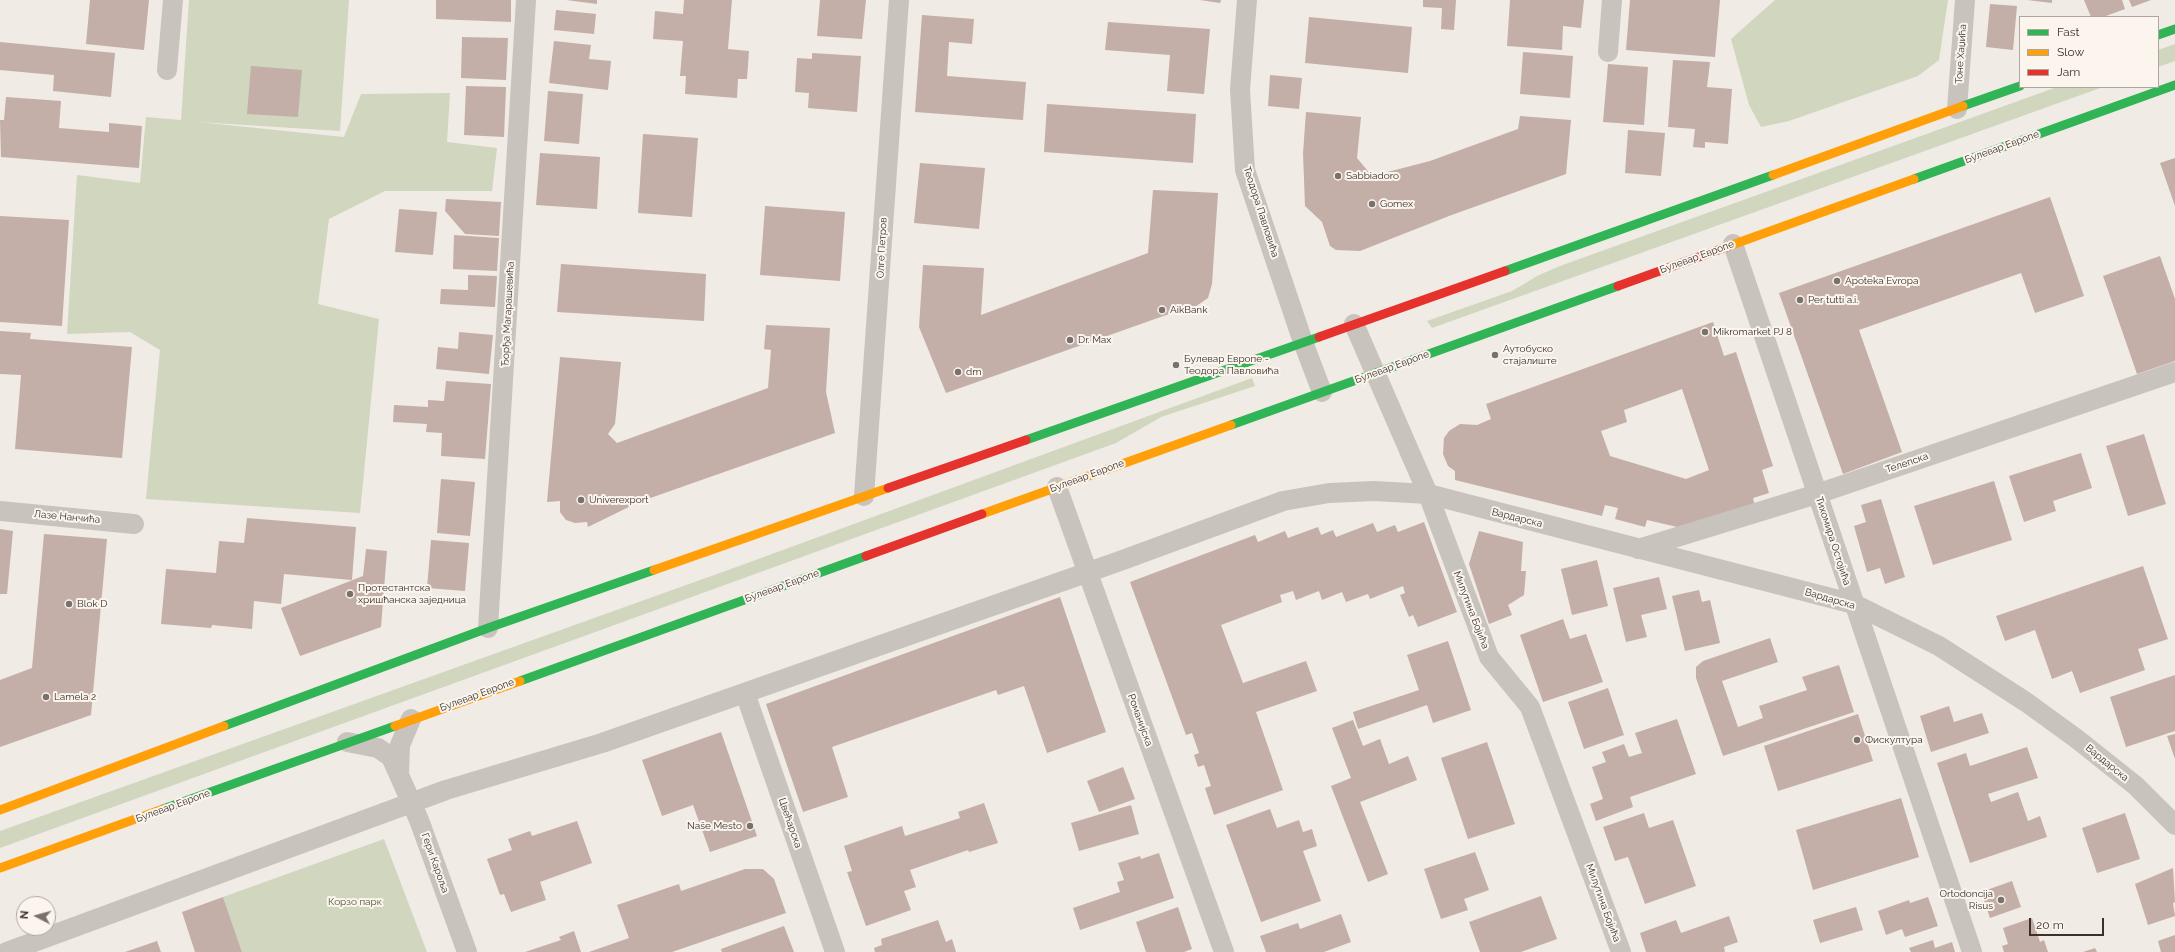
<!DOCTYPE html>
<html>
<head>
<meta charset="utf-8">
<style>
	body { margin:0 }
	#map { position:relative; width:2175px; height:952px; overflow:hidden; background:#f0ebe5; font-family:Raleway,sans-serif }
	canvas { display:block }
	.legend { position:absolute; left:2019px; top:16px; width:140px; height:72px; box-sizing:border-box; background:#fbf5ee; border:1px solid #aea6a0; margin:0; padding:5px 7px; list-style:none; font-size:12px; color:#3b302b }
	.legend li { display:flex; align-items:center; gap:8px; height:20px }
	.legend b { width:20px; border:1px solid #aea6a0 }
	.north { position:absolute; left:16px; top:896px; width:40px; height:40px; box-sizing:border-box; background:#fbf5ee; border:1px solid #aea6a0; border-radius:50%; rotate:276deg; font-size:11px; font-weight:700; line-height:16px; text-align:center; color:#3b302b }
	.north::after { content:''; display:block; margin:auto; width:14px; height:18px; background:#7a716c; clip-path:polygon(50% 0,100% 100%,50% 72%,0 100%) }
	.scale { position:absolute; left:2029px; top:918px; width:75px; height:18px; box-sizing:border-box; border:2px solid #3b302b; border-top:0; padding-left:5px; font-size:12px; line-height:14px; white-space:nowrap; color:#3b302b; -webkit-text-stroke:3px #fbf5ee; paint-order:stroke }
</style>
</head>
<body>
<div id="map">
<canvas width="2175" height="952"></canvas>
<ul class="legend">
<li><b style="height:5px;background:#30b455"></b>Fast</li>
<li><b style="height:5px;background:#ff9f0a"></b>Slow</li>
<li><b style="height:5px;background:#e5322d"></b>Jam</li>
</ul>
<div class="north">N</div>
<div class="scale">20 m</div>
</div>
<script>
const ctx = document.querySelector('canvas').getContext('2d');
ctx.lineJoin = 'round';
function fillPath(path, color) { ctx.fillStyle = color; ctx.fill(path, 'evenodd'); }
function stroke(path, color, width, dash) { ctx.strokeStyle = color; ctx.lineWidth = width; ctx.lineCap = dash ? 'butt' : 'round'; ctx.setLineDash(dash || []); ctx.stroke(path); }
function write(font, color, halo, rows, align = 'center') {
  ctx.font = font + ' Raleway,sans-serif'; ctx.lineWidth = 4; ctx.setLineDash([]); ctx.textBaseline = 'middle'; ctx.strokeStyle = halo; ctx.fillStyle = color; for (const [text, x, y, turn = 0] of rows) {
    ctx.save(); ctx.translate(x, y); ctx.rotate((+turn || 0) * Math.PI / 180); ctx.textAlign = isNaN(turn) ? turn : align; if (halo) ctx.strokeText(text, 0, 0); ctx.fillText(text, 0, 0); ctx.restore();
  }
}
const green = new Path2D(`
	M189 0H349L340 131 198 122 344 137 361 94 450 93 447 142 497 148 492 191H385L329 219 318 304 379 319 360 513 146 499 160 350 130 332 67 334 77 175 140 183 146 117 181 120Z
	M1775 0H1948L1939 60 1918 76 1789 121 1761 127 1749 105 1731 39Z
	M2175 44V61L2158 67V50Z
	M2057 87H2103L1432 328 1427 321 1512 291 1539 275 1560 266Z
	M1252 378 1255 386 1161 417 1116 443 0 848V831L742 565Z
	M384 839 427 952H242L223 897Z`);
const building = new Path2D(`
	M90 0H149L144 50 86 44Z
	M436 0H511V22L436 19Z
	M566 0H597V4Z
	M684 0H732L728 49 749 51 747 79H738L737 98 685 94 686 76H680L683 41 653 39 655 11 683 14Z
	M820 0H866L862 39 817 36Z
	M1200 0H1221L1220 3Z
	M1423 0H1456L1454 30 1441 29 1442 8 1423 7Z
	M1510 0H1584L1581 28 1563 26 1562 50 1507 46Z
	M1630 0H1720L1715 57 1626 50Z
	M2027 0H2052V3Z
	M2084 0H2122L2125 9 2103 17H2091Z
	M2129 0H2151L2132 7Z
	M1990 4 2017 6 2013 50 1986 47Z
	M556 10 596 14 594 34 554 30Z
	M922 15 974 19 972 44 949 42 947 76 1026 82 1023 120 915 112Z
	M1309 17 1412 27 1408 73 1305 63Z
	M1108 22 1210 29 1204 94 1167 91 1170 55 1105 50Z
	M462 37 508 38 506 80 461 78Z
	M554 41 591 45 589 59 611 61 608 90 549 83Z
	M0 42 115 53 111 97 53 91 54 75 0 70Z
	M1523 52 1573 56 1570 98 1520 94Z
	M812 53 861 56 857 112 808 108 809 93 795 92 797 58 812 59Z
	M1673 60 1710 62 1707 87 1732 89 1728 144 1705 142V148L1693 147 1695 129 1668 127Z
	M1608 64 1648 67 1644 125 1603 122Z
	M251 66 302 70 298 117 247 114Z
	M1270 75 1302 78 1299 109 1268 106Z
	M466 86 506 87 504 137 464 135Z
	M548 91 583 94 579 144 544 141Z
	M6 97 61 101 59 128 109 132V123L142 126 139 168 1 157 0 120H4Z
	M1047 104 1196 114 1193 163 1044 152Z
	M1306 112 1361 117 1357 158 1372 176 1430 161 1518 129 1520 116 1571 120 1566 174 1449 216 1360 251 1336 250 1330 246 1322 222 1305 206 1303 153Z
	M1628 130 1665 133 1661 176 1625 173Z
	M643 134 698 138 692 217 638 213Z
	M540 153 600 157 597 209 536 205Z
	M2175 158V206L2160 163Z
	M920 163 985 168 979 229 914 223Z
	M1153 190 1218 193 1212 284 1208 298 1195 307 1186 308 946 393 919 327 923 265 984 268 981 315 1148 253Z
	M2050 197 2084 296 2035 313 2021 273 1859 330 1902 452 1843 474 1779 293Z
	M446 199 501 202 499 236 465 234 445 211Z
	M765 206 845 212 840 281 760 275Z
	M399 209 437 212 433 255 395 252Z
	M0 216 69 220 62 326 0 322Z
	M454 235 499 238 497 271 453 269Z
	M2160 256 2175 299V361L2137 374 2103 276Z
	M561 264 706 274 704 321 557 312Z
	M468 275 497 276 495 307 440 304 441 289 468 290Z
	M1713 322 1724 356 1736 352 1773 466 1762 470 1769 493 1753 498 1756 511 1690 530 1647 520 1645 527 1615 519 1618 508 1605 505 1602 516 1455 480V471L1448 466 1443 454 1444 438 1449 431 1460 424 1477 425 1491 419 1486 404ZM1682 389 1709 470 1686 479 1610 456 1601 431 1627 422 1624 410Z
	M766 325 830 328 826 392 835 433 639 502 588 527 587 522 575 523 566 520 560 512V501L547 502 560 357 621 362 615 424 608 434 617 443 768 388 771 350 764 349Z
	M0 331 31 333 30 339 132 347 122 458 15 449 21 375 0 374Z
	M459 332 493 335 489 374 436 369 438 347 458 349Z
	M446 381 491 384 485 459 441 456 442 433 426 432 427 424 393 422 394 405 428 407V400L444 401Z
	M2144 434 2166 504 2128 516 2106 446Z
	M2081 453 2092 488 2053 501 2056 511 2024 522 2009 476Z
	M441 479 475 482 470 536 437 533Z
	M1994 481 2012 540 1933 565 1914 506Z
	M1881 499 1905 577 1885 584 1880 568 1867 572 1854 526 1866 522 1861 505Z
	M247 518 356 527 352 580 284 574 281 604 254 601 252 629 212 625 211 628 161 624 166 569 216 573 219 541 244 543Z
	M1424 522 1457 612 1418 627 1413 615 1409 617 1400 595 1405 593 1403 586 1370 599 1368 594 1346 602 1342 592 1322 600 1319 591 1296 600 1293 591 1280 595 1282 602 1221 625 1243 683 1306 661 1317 691 1256 712 1283 790 1214 815 1205 788 1211 786 1204 765 1198 767 1194 755 1199 753 1192 733 1186 735 1130 582 1255 535 1258 542 1285 531 1288 538 1318 527 1321 535 1333 530 1336 537 1373 523 1377 532 1395 525 1398 532Z
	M0 529 13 531 7 594H0Z
	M1479 531 1523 542 1521 571H1526L1524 595 1508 605 1512 615 1489 624 1469 564Z
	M44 534 107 539 91 715 0 747V680L32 668Z
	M431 540 469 543 465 591 427 588Z
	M366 549 387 551 381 627 300 656 281 608 363 576Z
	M1597 560 1608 606 1572 615 1561 569Z
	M2143 566 2168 639 2138 649 2145 670 2080 693 2072 671 2052 679 2035 630 2005 641 1996 616Z
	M1659 577 1667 609 1641 615 1647 637 1626 642 1613 588Z
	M1699 590 1702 602 1710 600 1720 643 1685 651 1672 596Z
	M1060 597 1106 732 1047 753 1024 686 998 695 996 690 832 747 848 797 803 812 766 704Z
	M1563 619 1570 639 1586 634 1603 682 1543 702 1520 635Z
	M1770 638 1778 662 1722 681 1738 727 1763 718 1759 706 1807 690 1802 677 1839 665 1854 712 1723 756 1696 678V667L1703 661Z
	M1448 641 1471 710 1433 723 1427 705 1358 729 1353 712 1419 690 1407 655Z
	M2175 675V731L2126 747 2110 697Z
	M1608 688 1624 735 1584 749 1568 702Z
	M1949 706 1954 722 1982 713 1989 733 1931 752 1920 716Z
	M1858 714 1873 761 1778 791 1764 746Z
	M1677 719 1696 774 1630 797 1633 807 1596 821 1590 804 1603 799 1592 767 1606 762 1602 752 1624 744 1629 757 1642 753 1635 733Z
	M1353 720 1363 746 1380 739 1389 764 1408 756 1417 780 1360 802 1388 874 1368 882 1331 786 1351 778 1332 728Z
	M721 732 757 836 710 852 693 805 662 816 642 760Z
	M2175 734V759L2167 736Z
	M1487 742 1515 824 1468 839 1441 758Z
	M2027 747 2038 778 1988 794 1991 802 2018 792 2028 821 2040 816 2047 837 1970 863 1937 763 1966 753 1970 766Z
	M1123 767 1135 799 1099 812 1087 781Z
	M1901 798 1919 857 1813 890 1796 830Z
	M984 803 998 843 969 852 968 850 910 870 916 887 904 891 911 910 866 926 847 872 852 871 844 846 902 826 905 836 960 818 958 812Z
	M1131 805 1139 834 1079 851 1071 823Z
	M1270 809 1277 828 1299 820 1303 832 1312 829 1317 846 1303 851 1321 901 1261 922 1226 825Z
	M1644 813 1649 828 1673 820 1696 886 1645 904 1628 857 1615 861 1603 827Z
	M2125 813 2140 859 2097 873 2082 828Z
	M577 821 592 863 540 882 546 900 511 912 504 894 500 895 487 859 512 850 508 839 530 831 532 836Z
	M1475 852 1489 890 1464 899 1468 910 1441 919 1424 869Z
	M1159 853 1174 898 1080 930 1073 908 1120 892 1117 882 1124 880 1118 863 1140 856 1141 859Z
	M2173 868 2175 902 2173 903 2175 916 2148 925 2135 884Z
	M745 869H763L774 879 786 913 672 952H589L629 938 617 905 679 884 681 891Z
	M2012 881 2021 907 1990 918 1981 892Z
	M1541 896 1557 939 1521 952H1480L1469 922Z
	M223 897 242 952H195L182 912Z
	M1928 897 1938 926 1905 937 1902 929 1886 935 1878 911 1909 900 1910 903Z
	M1178 907 1192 949 1184 952H1146L1136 922Z
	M1856 907 1863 930 1820 943 1813 920Z
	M1341 914 1351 942 1324 952H1266L1260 936 1298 923 1300 929Z
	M1729 916 1738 942 1724 947 1725 952H1646L1640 933 1676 920 1681 933Z
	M2032 918 2040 942 2044 940 2048 952H2004L2002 946 2008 944 2003 928Z
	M938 920 946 942 952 939 956 952H875L874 948 882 945 881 939Z
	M784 926 794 952H722L721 949Z
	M574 931 581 952H525L561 940 559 937Z
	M2175 935V952H2161L2158 941Z
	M1933 940 1935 948 1952 942 1955 952H1911L1909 948Z
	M157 941 161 952H125Z
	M2095 948 2097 952H2083Z`);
const street = new Path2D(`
	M1247 0 1240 90 1245 170 1303 342 1322 392
	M1608 52 1612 0
	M167 70 173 0
	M1957 109 1965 0
	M1733 244 1972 952
	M1354 324 1428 494 1489 657 1530 707 1621 952
	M1057 487 1224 952
	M864 496 899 0
	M0 511 134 524
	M1638 549 1817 494 2175 372
	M488 628 526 0
	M745 693 835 952
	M347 742 378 748 391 757 419 820 467 952
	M399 773 400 745 411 719
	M7 952 446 790 602 743 1120 561 1283 501 1329 493 1374 491 1428 494 1854 604 1939 646 2026 702 2077 739 2136 786 2175 825`);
const fast = new Path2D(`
	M2158 35 2175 29
	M1963 106 2020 86
	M1914 179 2175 85
	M1505 271 1773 175
	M1231 425 1618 286
	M1026 440 1319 337
	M520 681 866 556
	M224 726 488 628 654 570
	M163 809 395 726`);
const slow = new Path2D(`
	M1773 175 1963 106
	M1729 246 1914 179
	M982 514 1231 425
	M654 570 888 488
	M395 726 520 681
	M0 810 224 726
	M0 868 163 809`);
const jam = new Path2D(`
	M1618 286 1729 246
	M1319 337 1505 271
	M888 488 1026 440
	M866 556 982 514`);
const markers = [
	[1338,176,4,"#7a716c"],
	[1372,204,4,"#7a716c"],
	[1837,281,4,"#7a716c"],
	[1800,300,4,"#7a716c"],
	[1162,310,4,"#7a716c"],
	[1705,332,4,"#7a716c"],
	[1070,340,4,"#7a716c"],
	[1495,355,4,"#7a716c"],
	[1176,365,4,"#7a716c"],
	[958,372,4,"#7a716c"],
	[581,500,4,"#7a716c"],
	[350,594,4,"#7a716c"],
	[69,604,4,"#7a716c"],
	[46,697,4,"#7a716c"],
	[1857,740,4,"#7a716c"],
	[750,826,4,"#7a716c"],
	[2001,900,4,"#7a716c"]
];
const streetNames = [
	["Тоне Хаџића",1961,54,-86],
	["Булевар Европе",2002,147,-20],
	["Теодора Павловића",1261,212,72],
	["Олге Петров",882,248,-87],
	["Булевар Европе",1697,257,-20],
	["Ђорђа Магарашевића",508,314,-87],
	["Булевар Европе",1392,367,-20],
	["Телепска",1907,463,-19],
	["Булевар Европе",1087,476,-20],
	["Лазе Нанчића",67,517,5],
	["Вардарска",1517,518,14],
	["Тихомира Остојића",1833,541,72],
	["Булевар Европе",782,586,-20],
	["Вардарска",1830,599,16],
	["Милутина Бојића",1471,610,69],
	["Булевар Европе",477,695,-20],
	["Романијска",1140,720,70],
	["Вардарска",2107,763,39],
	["Булевар Европе",173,806,-20],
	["Цвећарска",790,823,71],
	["Гери Кароља",435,863,70],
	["Милутина Бојића",1603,903,70]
];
const poiNames = [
	["Sabbiadoro",1346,176],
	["Gomex",1380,204],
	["Apoteka Evropa",1845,281],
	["Per tutti a.i.",1808,300],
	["AikBank",1170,310],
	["Mikromarket PJ 8",1713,332],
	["Dr. Max",1078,340],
	["Аутобуско",1503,349],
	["стајалиште",1503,361],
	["Булевар Европе -",1184,359],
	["Теодора Павловића",1184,371],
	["dm",966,372],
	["Univerexport",589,500],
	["Протестантска",358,588],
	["хришћанска заједница",358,600],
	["Blok D",77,604],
	["Lamela 2",54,697],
	["Фискултура",1865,740],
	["Naše Mesto",742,826,"right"],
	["Ortodoncija",1993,894,"right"],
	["Risus",1993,906,"right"]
];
const parkNames = [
	["Корзо парк",355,902]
];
fillPath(green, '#d1d6bf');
fillPath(building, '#c3afa7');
stroke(street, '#c9c3be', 20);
stroke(fast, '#30b455', 9);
stroke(slow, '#ff9f0a', 9);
stroke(jam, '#e5322d', 9);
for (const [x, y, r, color] of markers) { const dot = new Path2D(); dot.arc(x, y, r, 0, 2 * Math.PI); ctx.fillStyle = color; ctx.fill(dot); stroke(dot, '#fbf5ee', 1.5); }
write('10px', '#3b302b', '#fbf5ee', streetNames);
write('10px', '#3b302b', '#fbf5ee', poiNames, 'left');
write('10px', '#4a5a2e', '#fbf5ee', parkNames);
</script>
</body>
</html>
